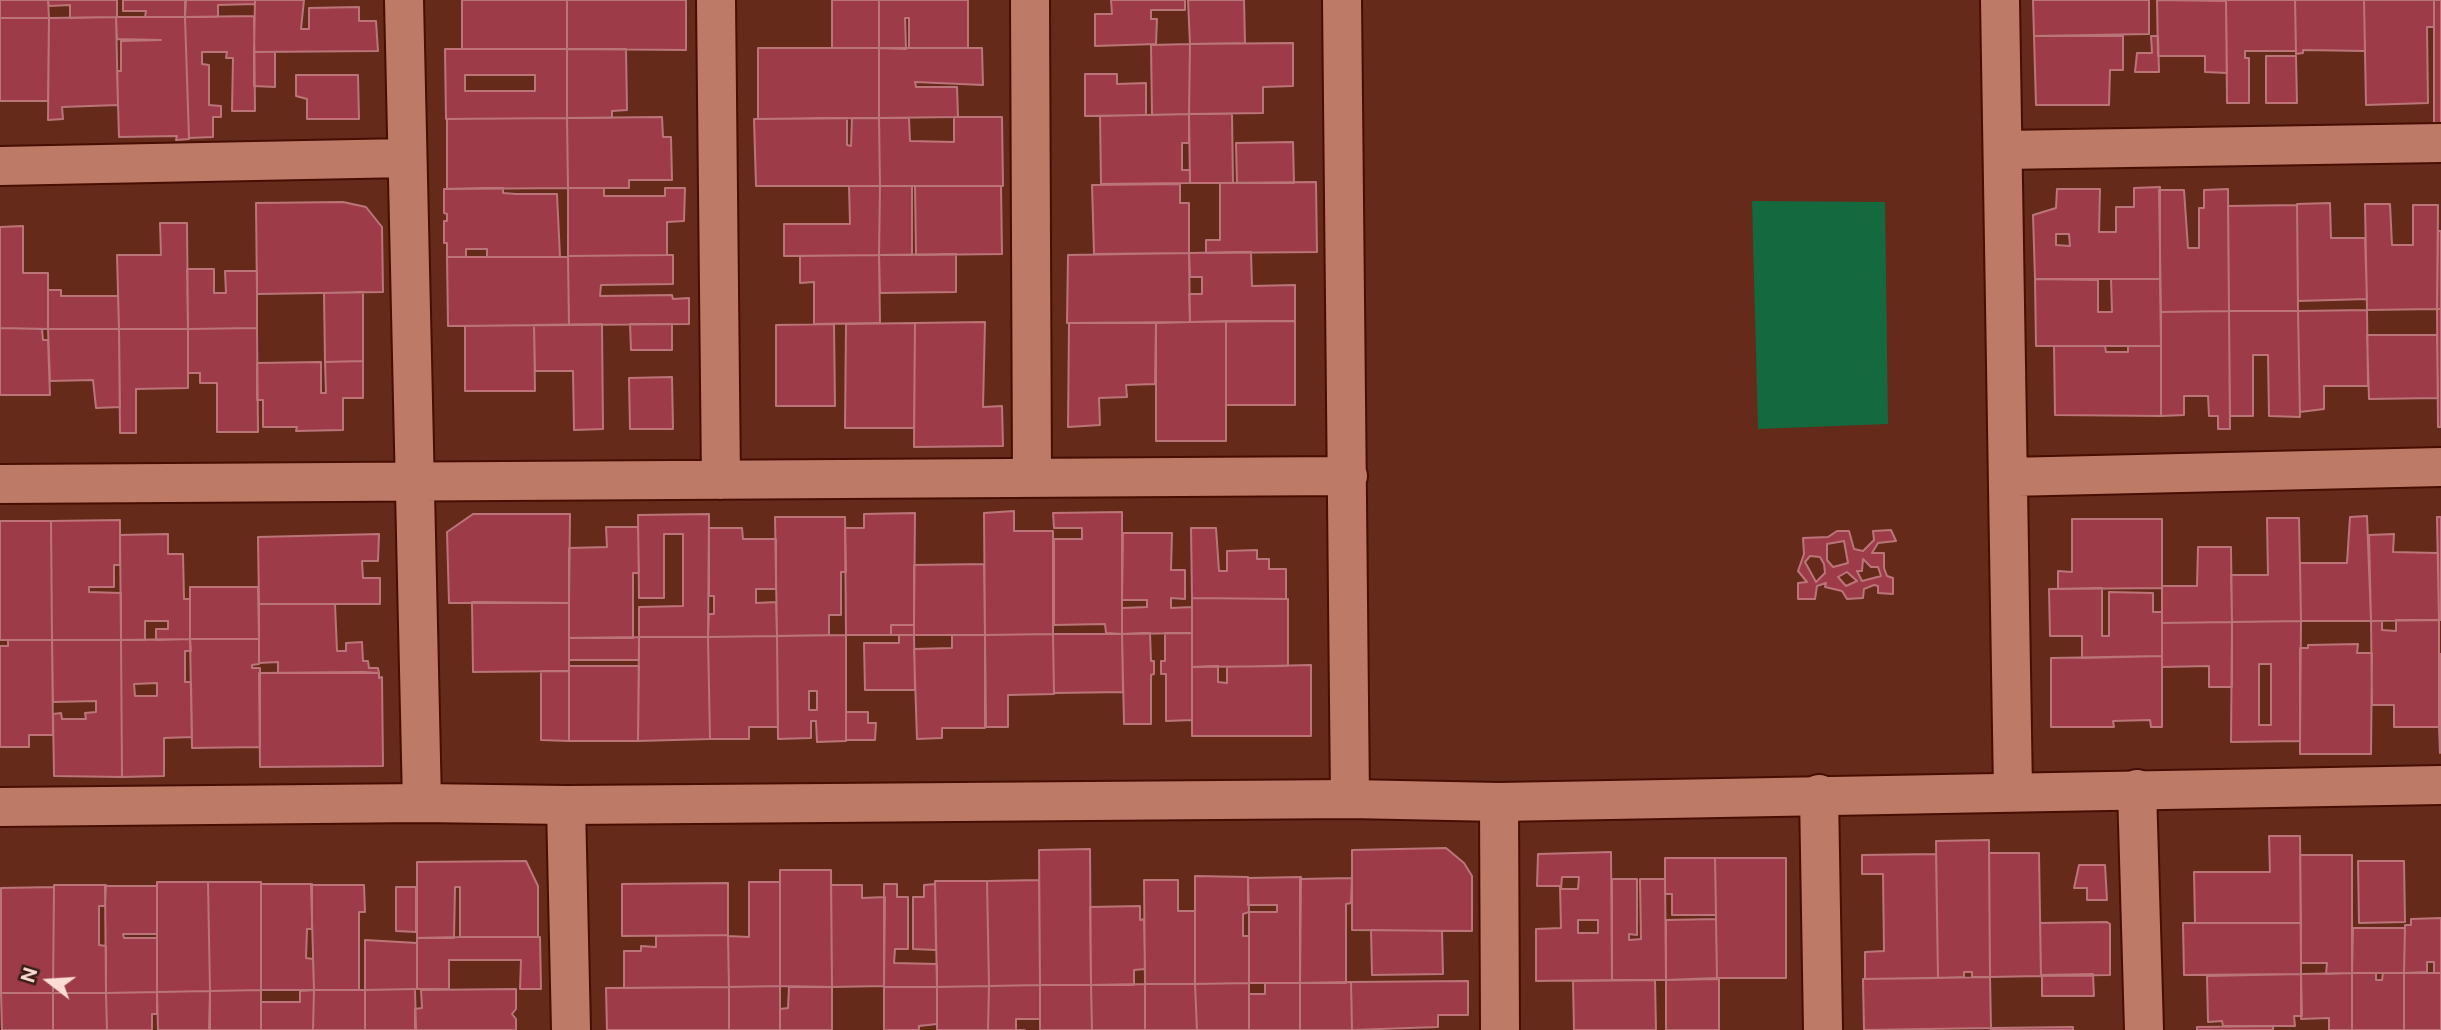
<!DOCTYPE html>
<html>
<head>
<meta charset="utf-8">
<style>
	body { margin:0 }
	#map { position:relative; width:2441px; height:1030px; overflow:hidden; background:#652a1a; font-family:"Public Sans",sans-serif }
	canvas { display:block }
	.north { position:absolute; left:14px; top:946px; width:70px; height:70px; -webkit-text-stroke:5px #381d16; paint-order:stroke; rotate:287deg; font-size:19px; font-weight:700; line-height:28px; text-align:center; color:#fcddd5 }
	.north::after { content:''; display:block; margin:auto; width:24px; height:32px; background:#fcddd5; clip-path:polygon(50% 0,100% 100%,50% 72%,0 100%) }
</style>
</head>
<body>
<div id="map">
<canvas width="2441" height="1030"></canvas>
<div class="north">N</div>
</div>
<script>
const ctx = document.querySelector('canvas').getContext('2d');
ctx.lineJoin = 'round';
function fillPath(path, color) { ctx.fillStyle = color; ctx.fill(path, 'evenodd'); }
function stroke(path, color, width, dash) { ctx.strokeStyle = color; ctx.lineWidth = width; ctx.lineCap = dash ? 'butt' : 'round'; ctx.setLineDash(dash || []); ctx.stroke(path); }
const green = new Path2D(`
	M1752 201 1885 202 1888 424 1758 429Z`);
const building = new Path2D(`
	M0 0H48L49 18H0Z
	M48 0H117V17L70 18V5L49 6Z
	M123 0H186L185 17H145L146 11H123Z
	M185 0H255V4L218 5V17H185Z
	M255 0H304L301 29H309V8L359 7V21H376L378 51 254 52Z
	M462 0H567V49H462Z
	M567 0H686V50L567 49Z
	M832 0H879V48H832Z
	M879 0H968V48H909V18H905L906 49 879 48Z
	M1111 0H1185V10H1151V19H1157L1156 44 1095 46V14H1112Z
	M1188 0H1244L1245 43 1190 44Z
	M2033 0H2149V34L2034 36Z
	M2157 0 2226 1 2227 73 2205 72V56H2158Z
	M2295 0 2296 51H2245V58H2249V103H2227L2226 0Z
	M2295 0H2364L2365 51 2303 50V53L2296 54Z
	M2364 0H2434V27H2427L2428 103 2366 105Z
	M2434 0H2441V123H2434Z
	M254 16 255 111H232L233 58H226L227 52H202V64L209 65V105L221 106V117H213V137L189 138 185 17Z
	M116 17H185L189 139 176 140 177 136 119 137 117 71H121V41L161 40 117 39Z
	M116 17 118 105 62 107 63 119 48 120 49 18Z
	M0 18H49L48 101H0Z
	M2034 36H2123V70H2110L2109 105H2036Z
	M2151 36H2158L2159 72H2135L2137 53H2152Z
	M1293 43V86L1263 87V113L1189 114 1190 44Z
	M1190 44 1189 114 1152 115 1151 45Z
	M758 48H879V118L758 119Z
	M879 48H982L983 85 915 82 916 87H957L958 117 879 118Z
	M445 49H567V118L446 119ZM465 75H535V91H465Z
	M567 49H626L627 110 612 111V118H567Z
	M254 52H275V87L254 86Z
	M2266 56H2296L2297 103H2266Z
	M1085 74H1117V84L1146 83V115L1085 116Z
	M296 75H358L359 119H307V99L296 96Z
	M1189 114V143H1182V170H1190V183L1101 184 1100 116Z
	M1189 114H1232L1233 183H1190Z
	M662 117 663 137H671L672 180H629V188H568L567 118Z
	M954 117H1002L1003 186H880L879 118H909L910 141 954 142Z
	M567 118 568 188 447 189V119Z
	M847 118V145L851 146 852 118H879L880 186H756L754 119Z
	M1293 142 1294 183H1237L1236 143Z
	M1316 182 1317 252 1206 253V240H1220V183Z
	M1180 184V203H1189V253L1094 254 1092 185Z
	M849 186H880L879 255 784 256V224H850Z
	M880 186H912V255H879Z
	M915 186H1001L1002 254 916 255Z
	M2160 187V279H2035L2033 215 2056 208 2057 189H2100L2099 232H2116V207H2134V188ZM2056 234H2069L2070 246 2056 245Z
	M503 188V193L516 194H557L560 257H487V249H466V257H447V243H444V221H447V214L444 213V189Z
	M568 188H604V196H665V188H685L684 221 667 222V255L568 256Z
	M2228 189 2229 311 2161 312 2159 190H2184L2188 248H2199V208H2204V190Z
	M343 202 366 207 382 227 383 292 257 294 256 203Z
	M2330 203 2331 238H2365L2367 299 2298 301 2297 204Z
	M2365 204H2390L2392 245H2413V205H2438L2437 309 2367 310Z
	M2297 205 2298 311H2229L2228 206Z
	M160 223H187L188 329H119L117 255H161Z
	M23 226V273H48V329L0 328V227Z
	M2438 231H2441V309H2437Z
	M1251 252 1252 286 1295 285V321L1190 322 1189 294H1202V277H1190L1189 253Z
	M1189 253 1190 322 1067 323 1068 255Z
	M956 254V292L880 293 879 255Z
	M667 255H673V284L601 285 600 296 672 295 673 299 689 298V324L569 325 568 256Z
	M879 255 880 323 814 324V282L800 283V256Z
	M447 257H568L569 325 448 326Z
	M187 269H214V293H226L225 271H257V328L188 329Z
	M2035 279 2098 280V312H2112L2111 279H2160L2161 346H2036Z
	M48 290H61V296H118L119 329H48Z
	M363 292V361L325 362 324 293Z
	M2437 309H2441V427H2438Z
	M2367 310 2368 386H2324V409L2300 412 2298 311Z
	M2229 311 2230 429H2218V416H2209L2208 396H2184V415L2161 416V312Z
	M2229 311H2298L2300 417 2269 416 2268 355H2253V416H2230Z
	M1226 321V441H1156V323Z
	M1226 321H1295V405H1226Z
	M985 322 983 407 1002 406 1003 446 914 447 915 323Z
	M915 323 914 428H845L846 324Z
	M1069 323H1156L1155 384 1126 385 1127 397 1099 398 1100 425 1068 427Z
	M602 324 603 429 574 430 573 371H535L534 325Z
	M630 324H672V350H631Z
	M834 324 835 406H776V325Z
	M534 325 535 391H465V326Z
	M0 328 42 329 43 340H48L50 395H0Z
	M257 328 258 432H217V383H200V373H188V329Z
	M48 329H119L120 407 96 408 93 380 50 381Z
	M119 329H188V388L136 389V433H120Z
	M2367 335H2437L2438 398 2369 399Z
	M2054 346H2105L2106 352H2128V346H2161V416L2055 415Z
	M363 361V398H343V430L296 431 297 427H263V400H257V363L321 362V393H326L325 362Z
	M672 377 673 429H630L629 378Z
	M1014 511V531H1053V634L985 635 984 513Z
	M1122 512V634L1106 633 1105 624 1054 625V539H1082V528H1054L1053 513Z
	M915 513 914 625H891V635H846L845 528H864V514Z
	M473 514H570L569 603H449L447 532Z
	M709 514 708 637H639V607L683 606V534H664V598H639L638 515Z
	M2367 516 2371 621H2301L2300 563H2347L2350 517Z
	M775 517H845L846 572H841V615H829V635L777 636Z
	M2437 517H2441V620H2439Z
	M2267 518H2299L2301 621 2232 622 2231 575H2268Z
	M2072 519H2162V588L2058 589V571L2072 572Z
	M120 520V565H114V587H89V592L121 593V640H52L51 521Z
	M0 521H51L52 640H0Z
	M606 527H638L639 573H633V638H569V548L607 547Z
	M709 528H742L743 539H776V589H756V603L776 602 777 636 708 637 709 614H714V596H709Z
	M1191 528H1216L1219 571H1227V551L1257 550V559H1269V569H1286V599L1192 598Z
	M1891 530 1896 541 1878 543 1872 553H1884V568L1887 576 1893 578V594L1878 593V586L1874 585 1864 589 1863 598 1847 599 1842 591 1825 587 1826 583 1817 586 1815 599H1798V583L1807 582 1798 571 1804 554 1803 538 1828 537 1837 531H1849L1854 549 1863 551 1874 540 1873 531ZM1844 541 1848 563 1833 567 1827 560V544ZM1810 556 1820 557 1824 564 1825 573 1816 582 1805 562ZM1863 559 1871 567H1878L1881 576 1862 581 1857 571H1862ZM1847 572 1857 581 1846 586 1838 577Z
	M1123 533H1172L1171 570H1185V599L1171 598V608L1192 607V633L1122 634V608L1147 607V600H1122Z
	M168 534V554H183L184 599H190V639L156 640V629H168V621H145V640H121L120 535Z
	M379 534 378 561H362L363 578H380V604H259L258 537Z
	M2394 534 2393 552 2438 553 2439 620 2371 621 2369 535Z
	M2198 547H2231L2232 622 2162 623V586H2197Z
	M984 564 985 635H914V565Z
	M190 587H258L259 639H190Z
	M2102 588V636H2109V592L2153 593V612H2162V656L2082 658V636H2050L2049 589Z
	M1192 598 1288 599V666L1192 667Z
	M472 602 569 603V671L473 672Z
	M259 604H335L337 651H346V643L362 642 363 661H368L369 668H378L379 673H278V662L259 663Z
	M2396 620H2439V727H2394V705H2372L2371 621H2382V630L2396 631Z
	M2301 621 2300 741 2231 742 2232 622ZM2259 664H2271V725H2259Z
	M2232 622V687H2209V666L2162 667V623Z
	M891 625H914V635H891Z
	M1150 633 1151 661H1154V674L1151 675V724H1124L1122 634Z
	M1165 633H1192V720L1166 721V674H1161V661H1165Z
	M1053 634H1122L1123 692 1054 693Z
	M1053 634 1054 694 1008 695V727H986L985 635Z
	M846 635V741L817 742 816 721H811V738L778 739 777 636ZM809 691H817V710H809Z
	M899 635H914L915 690H865L864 643H899Z
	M952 635H985V728H942V738L917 739 914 649 952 648Z
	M777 636 778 727H749V739H710L708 637Z
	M639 637H708L710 739 638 741Z
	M639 637V660H569V638Z
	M190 639H259V664L252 665V668H260V747L192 748Z
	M190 639 191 651H185V682H191L192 737 164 738V776L122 777 121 640ZM157 683V696H135L134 684Z
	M8 640H52L53 735H29V747H0V646H8Z
	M52 640H121L122 777 54 776 53 714 61 713 62 719H86L85 713 96 712V701L53 702Z
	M2358 644 2357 653H2372L2371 754H2300V648H2308V645Z
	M2440 654H2441L2440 753 2439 727Z
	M2162 656V727H2151L2150 720 2113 721 2114 727H2051V658Z
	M1311 665V736H1192V667L1218 666V682L1227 683V667Z
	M569 666H639L638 741H569Z
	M541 671H569V741L541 740Z
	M364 672 379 673V678L382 677 383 766 260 767 259 673Z
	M846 712H868V723H876L875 740H846Z
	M2269 836H2300L2301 923H2195L2194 872H2270Z
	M1989 840 1990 977H1972V972H1964V977L1938 978 1936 841Z
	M1446 848 1464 863 1472 876V931L1352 930V850Z
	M1090 849 1091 985H1040L1039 850Z
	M1611 852 1612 980 1536 981V929L1561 928 1560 886H1537L1538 854ZM1562 877H1579L1578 889H1561ZM1578 920H1598V933H1578Z
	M1989 853H2039L2041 976 1990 977Z
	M1936 854 1938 978 1865 979V952L1884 951 1883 874H1862V855Z
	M2300 855H2352V973L2326 974 2327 963H2301Z
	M1665 858H1715L1716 915H1672V894H1665Z
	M1715 858H1786V978H1717Z
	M526 861 538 886V937H460V887H455L454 938H417V862Z
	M2358 861H2404L2405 922 2359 923Z
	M2079 865H2105L2107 900H2087V888H2074Z
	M780 870H831L832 987 780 986Z
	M1195 876 1248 877 1249 912 1243 914V936H1249V983L1195 984Z
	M1301 877 1300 983H1249V912H1277V905H1248V878Z
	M1352 878 1351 903 1346 904V983H1300V879Z
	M1612 879H1637V935L1629 934V940L1641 939 1640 879H1665L1666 980H1612Z
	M1039 880 1040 985 989 986 987 881Z
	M1144 880H1178V911H1195V984H1145Z
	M935 881H987L989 986 937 987Z
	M157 882H208L210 991 157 992Z
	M208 882H261V990L210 991Z
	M749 882H780V986L729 987 728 936 749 937Z
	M728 883V935L622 936V884Z
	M261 884H312V929H307L306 958 313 959 314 990H261Z
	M884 884H897V897H908V949H895L894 963 937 964V987H884Z
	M935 884 936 950 913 949V897H924V885Z
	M54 885H106L105 906H99V945L106 946V993H53Z
	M311 885H364L365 912H359V990H314Z
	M831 885H862V898L885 897 884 986 832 987Z
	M105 886H157V934H123L124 938H157V992L106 993Z
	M54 887 53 993H1V888Z
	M396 887H416V932L396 931Z
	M1140 906V920L1144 919 1145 969 1134 970V985H1091L1090 907Z
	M2441 918V973H2434V962H2427V972L2404 973 2405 925H2411V919Z
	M1716 919 1717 978 1666 980V920Z
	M2107 922 2110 924V975L2041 976 2040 923Z
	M2183 923H2301V974L2184 975Z
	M2353 928H2405L2404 973H2352Z
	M1371 930 1442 931 1443 974 1372 975Z
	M728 935 729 987 624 988V951H641V946L656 947V936Z
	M460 937H540L541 989H520L521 960H449V989H417V938Z
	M365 940 417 943V989L365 990Z
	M2352 973H2376V980H2382L2383 973H2404V1030H2352Z
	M2404 973H2441V1030H2404Z
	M2093 974 2094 996H2042V975Z
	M2301 974 2352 973V1030H2329V1018L2301 1019Z
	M2301 974 2302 1016H2294L2295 1026H2223L2222 1021 2208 1022 2207 976Z
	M1990 977 1991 1028 1864 1030 1863 979Z
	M1719 979V1030H1666V980Z
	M1655 980 1656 1030H1574L1573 981Z
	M1468 981V1015H1438V1027L1352 1030 1351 982Z
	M1351 982 1352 1030H1300V983Z
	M1249 983V1030H1197L1195 984Z
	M1265 983H1300V1030H1249V994H1265Z
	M1145 984V1030H1092L1091 985Z
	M1145 984H1195L1197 1030H1145Z
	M1040 985H1091L1092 1030H1040Z
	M1040 985V1019H1016V1030H1025H988L989 986Z
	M780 986V1030H729V987Z
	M989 986 988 1030H937V987Z
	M789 987H832V1030H780V1009L788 1008Z
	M884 987H937V1024L919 1026V1030H884Z
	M606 988 729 987V1030H607Z
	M415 989 416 1030H365V990Z
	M516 989V1009L512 1014 516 1019V1030H415V1009L422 1008 421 990Z
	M261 990V1030H210V991Z
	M314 990H365V1030H313Z
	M314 990 313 1030H261V1002H300V991Z
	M210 991 209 1030H158L157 992Z
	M157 992V1014H152V1030H107L106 993Z
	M1 993H53V1030H2Z
	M53 993H106L107 1030H53Z
	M2273 1026V1030H2197V1027Z
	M2073 1027V1030H1991V1028Z`);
const street = new Path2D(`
	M404 0 422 803
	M716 0 721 480
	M1030 0 1032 478
	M1342 0 1350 799
	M2000 0 2013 791
	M2003 150 2441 143
	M0 166 407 158
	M2008 477 2441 467
	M0 484 1348 476
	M2137 789 2144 1030
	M1819 794 1823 1030
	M1499 802 1500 1030
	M566 805 571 1030`);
const secondary = new Path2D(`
	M0 807 422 803 566 805 1350 799 1499 802 2441 785`);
fillPath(green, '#14693f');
fillPath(building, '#9d3c48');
stroke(building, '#bb7579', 2);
stroke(street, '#470e01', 42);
stroke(secondary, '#470e01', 42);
stroke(street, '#bd7a67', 38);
stroke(secondary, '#bd7a67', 38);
</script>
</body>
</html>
